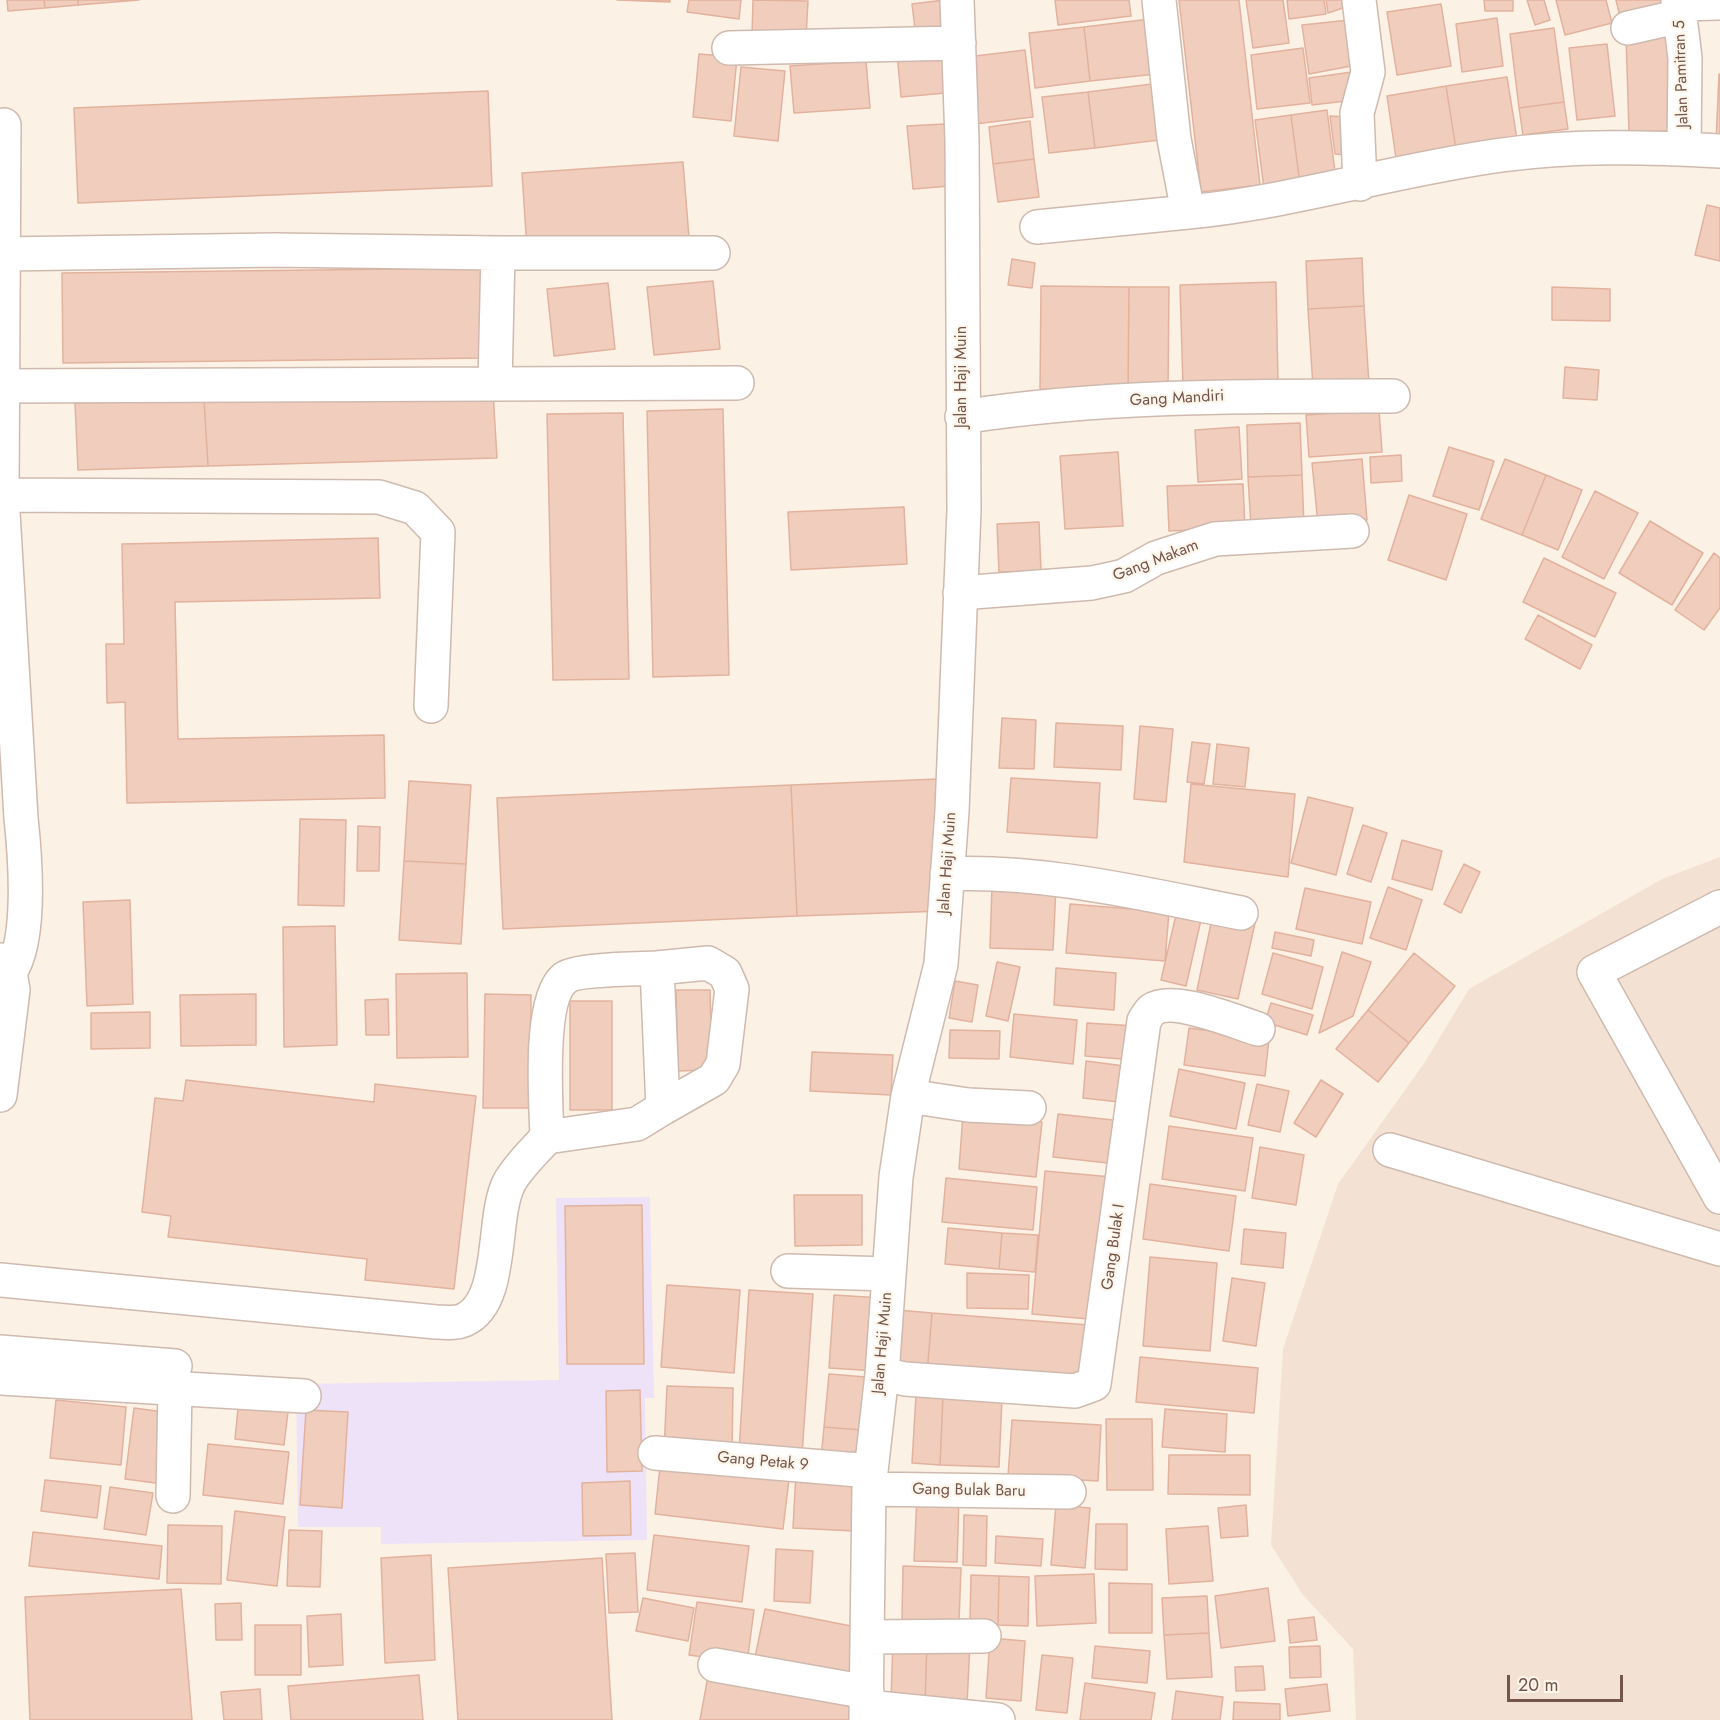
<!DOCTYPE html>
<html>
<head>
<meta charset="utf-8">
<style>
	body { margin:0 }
	#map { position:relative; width:1720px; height:1720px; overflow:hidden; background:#fcf1e5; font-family:Jost,sans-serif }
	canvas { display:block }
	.scale { position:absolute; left:1507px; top:1675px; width:116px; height:27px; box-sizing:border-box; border:3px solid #74554b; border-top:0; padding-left:8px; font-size:18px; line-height:21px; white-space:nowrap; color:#74554b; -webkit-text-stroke:4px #fef5eb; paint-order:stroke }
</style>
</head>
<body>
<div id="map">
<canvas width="1720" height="1720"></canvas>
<div class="scale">20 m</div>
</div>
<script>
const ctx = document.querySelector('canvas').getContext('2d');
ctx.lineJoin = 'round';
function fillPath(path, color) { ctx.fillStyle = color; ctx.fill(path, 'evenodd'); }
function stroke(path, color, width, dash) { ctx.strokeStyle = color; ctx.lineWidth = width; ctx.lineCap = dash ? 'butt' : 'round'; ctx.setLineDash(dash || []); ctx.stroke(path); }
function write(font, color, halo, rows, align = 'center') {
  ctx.font = font + ' Jost,sans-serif'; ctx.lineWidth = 4.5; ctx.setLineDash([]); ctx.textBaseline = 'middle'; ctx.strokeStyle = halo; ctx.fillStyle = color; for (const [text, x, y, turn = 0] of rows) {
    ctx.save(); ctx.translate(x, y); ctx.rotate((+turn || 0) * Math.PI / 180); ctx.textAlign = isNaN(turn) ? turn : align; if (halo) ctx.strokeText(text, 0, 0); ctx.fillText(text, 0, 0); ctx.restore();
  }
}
const residential = new Path2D(`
	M1720 857V1720H1356L1353 1649 1303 1595 1271 1545 1283 1349 1338 1184 1425 1062 1469 989 1662 879Z`);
const education = new Path2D(`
	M650 1197 654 1398H645L647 1540 381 1544V1527H298L296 1384 559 1380 556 1198Z`);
const building = new Path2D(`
	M7 0H44L45 8 8 11Z
	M44 0H78V5L45 8Z
	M78 0H139L78 5Z
	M617 0H670V2Z
	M689 0H741L739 19 687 12Z
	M753 0 808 1 806 37 752 36Z
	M944 0 953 33 916 37 912 4Z
	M1055 0H1129L1131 16 1058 25Z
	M1179 0H1239L1260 185 1201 192Z
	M1246 0H1283L1289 43 1253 48Z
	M1287 0H1324L1326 14 1289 19Z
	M1326 0H1352V5L1328 13Z
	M1484 0H1513V11H1485Z
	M1527 0H1544L1550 20 1535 25Z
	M1556 0H1606L1612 23 1565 35Z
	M1616 0H1671L1622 25Z
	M1441 4 1451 66 1397 75 1387 12Z
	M1497 18 1503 66 1462 72 1456 24Z
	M1150 19 1156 74 1090 81 1084 27Z
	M1359 19 1362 64 1309 74 1302 25Z
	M1084 27 1090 81 1035 88 1029 33Z
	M1554 28 1564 102 1519 108 1510 34Z
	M1673 34 1676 131 1629 132 1626 35Z
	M1607 44 1615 116 1577 120 1569 48Z
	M953 48 957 92 901 97 897 53Z
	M1303 48 1310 103 1257 109 1251 55Z
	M1025 50 1033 117 975 124 967 57Z
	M699 54 737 57 731 121 693 117Z
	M866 61 870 108 794 113 790 66Z
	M741 67 785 71 778 141 734 136Z
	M1352 72 1355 100 1312 105 1309 78Z
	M1719 74H1720V143H1716Z
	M1507 77 1517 139 1456 149 1446 86Z
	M1160 83 1167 139 1095 148 1088 92Z
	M1446 86 1456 149 1396 158 1387 96Z
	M488 91 492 186 78 203 74 108Z
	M1088 92 1095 148 1049 153 1042 97Z
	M1564 102 1568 129 1523 135 1519 108Z
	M1327 110 1336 179 1300 184 1291 115Z
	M1291 115 1300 184 1264 188 1255 120Z
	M1330 116 1347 117 1349 155 1335 154Z
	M1030 121 1034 159 993 164 989 127Z
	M945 124 950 186 913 189 907 126Z
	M1034 159 1039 197 998 202 993 164Z
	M683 162 689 238 527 249 522 173Z
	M1707 205 1720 208V261L1695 255Z
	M1362 258 1364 306 1308 309 1306 261Z
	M1012 259 1035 263 1032 288 1008 285Z
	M485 268 487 358 63 363 62 273Z
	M713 281 720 349 654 355 647 287Z
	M1276 282 1278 385 1183 387 1180 285Z
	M608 283 615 349 554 356 547 289Z
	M1041 286 1129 287 1128 391 1040 389Z
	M1129 287H1169L1168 391H1128Z
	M1552 287 1610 289V321L1552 320Z
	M1364 306 1369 384 1313 387 1308 309Z
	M1565 367 1599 370 1597 400 1563 398Z
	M493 392 497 458 208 466 204 400Z
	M204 400 208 466 78 470 75 403Z
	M723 409 729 675 653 677 647 411Z
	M1379 410 1382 452 1309 457 1306 415Z
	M623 413 629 679 553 680 547 414Z
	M1300 423 1302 475 1248 477 1247 425Z
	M1239 427 1242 479 1198 482 1195 430Z
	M1449 447 1494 461 1479 510 1433 496Z
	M1118 452 1123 526 1065 529 1060 456Z
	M1401 455 1402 481 1371 483 1370 457Z
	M1362 459 1367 520 1318 524 1312 463Z
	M1505 459 1546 475 1522 535 1481 519Z
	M1302 475 1304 525 1251 527 1248 477Z
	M1546 475 1582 490 1558 550 1522 535Z
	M1243 484 1245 528 1169 531 1167 486Z
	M1595 491 1638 513 1604 579 1562 557Z
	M1409 495 1467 514 1446 580 1388 560Z
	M904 507 907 564 791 570 788 512Z
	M1650 521 1703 553 1672 605 1619 573Z
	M1039 522 1041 571 999 572 997 524Z
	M378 538 380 598 175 602 178 739 384 735 385 798 127 803 125 702 107 703 106 644H124L122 544Z
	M1714 553 1720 558V608L1704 630 1675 610Z
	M1544 558 1616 593 1595 637 1523 602Z
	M1538 615 1592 645 1580 669 1525 639Z
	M1002 718 1036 720 1034 769 999 768Z
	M1056 723 1123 726 1121 770 1054 767Z
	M1140 726 1173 729 1166 802 1134 799Z
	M1192 742 1210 744 1204 784 1187 782Z
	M1217 744 1249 748 1245 787 1213 784Z
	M1011 778 1100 783 1097 838 1007 832Z
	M938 779 943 911 797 916 791 785Z
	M409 781 471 785 466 864 404 861Z
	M1191 784 1295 794 1288 877 1184 862Z
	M791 785 797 916 503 929 497 798Z
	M1308 797 1353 808 1336 875 1291 863Z
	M300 819 346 820 344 906 298 905Z
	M1363 825 1387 833 1371 882 1347 874Z
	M358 826 380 827 379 871H357Z
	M1402 840 1442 851 1432 890 1392 879Z
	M404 861 466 864 461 944 399 940Z
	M1464 864 1480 872 1461 913 1444 904Z
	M992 885 1056 887 1053 950 990 948Z
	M1388 887 1422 900 1406 950 1370 938Z
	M1305 888 1371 902 1362 944 1296 929Z
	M130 900 133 1004 87 1006 83 902Z
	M1070 904 1169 912 1165 961 1066 953Z
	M1178 906 1203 911 1186 986 1161 980Z
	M1213 914 1255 923 1238 999 1197 990Z
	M335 926 337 1045 284 1047 283 927Z
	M1275 932 1314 940 1311 956 1272 948Z
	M1342 952 1371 962 1353 1016 1319 1033Z
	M1273 953 1323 967 1312 1009 1262 994Z
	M1414 953 1455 986 1409 1043 1368 1010Z
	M997 962 1020 967 1008 1021 986 1016Z
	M1056 968 1116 973 1114 1010 1054 1005Z
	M467 973 468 1057 397 1058 396 974Z
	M955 981 978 985 972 1022 949 1018Z
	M676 990H710L712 1070 678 1071Z
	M256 994V1045L181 1046 180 995Z
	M485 994 531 995 530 1108H483Z
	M388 999 389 1035H366L365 1000Z
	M570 1001H612V1110H570Z
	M1271 1003 1313 1015 1307 1035 1265 1022Z
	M1368 1010 1409 1043 1378 1082 1336 1049Z
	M150 1012V1048L91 1049V1013Z
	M1014 1014 1077 1020 1073 1064 1010 1057Z
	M1087 1023 1136 1026 1134 1060 1085 1056Z
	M1189 1028 1269 1039 1265 1076 1184 1065Z
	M950 1030 1000 1031 999 1059 949 1058Z
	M812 1052 893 1055 891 1095 810 1091Z
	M1086 1061 1132 1067 1128 1103 1083 1098Z
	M1179 1069 1245 1083 1236 1129 1170 1116Z
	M186 1080 374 1102 375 1084 476 1096 454 1289 365 1280 367 1259 168 1237 171 1216 142 1212 155 1098 183 1101Z
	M1321 1080 1343 1094 1316 1137 1294 1123Z
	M1257 1084 1289 1091 1280 1132 1248 1125Z
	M963 1114 1042 1122 1036 1177 959 1169Z
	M1058 1114 1122 1121 1117 1164 1053 1157Z
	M1169 1126 1253 1138 1245 1191 1162 1179Z
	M1260 1147 1304 1155 1296 1205 1252 1198Z
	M1045 1171 1112 1177 1100 1320 1032 1314Z
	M946 1178 1037 1187 1033 1230 942 1222Z
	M1150 1184 1236 1196 1229 1251 1143 1239Z
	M794 1195H862V1245L795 1246Z
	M642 1205 644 1364H567L565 1206Z
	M948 1228 1002 1233 999 1269 945 1264Z
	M1244 1229 1286 1233 1283 1268 1241 1264Z
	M1002 1233 1038 1235 1035 1272 999 1269Z
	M1150 1257 1217 1263 1210 1351 1143 1346Z
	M967 1273 1029 1275 1028 1309 967 1308Z
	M1232 1278 1265 1283 1256 1346 1223 1341Z
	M667 1285 740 1290 734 1373 661 1367Z
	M749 1290 813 1294 802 1455 739 1451Z
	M834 1295 882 1298 877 1371 829 1368Z
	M898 1310 932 1313 927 1375 893 1372Z
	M932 1313 1089 1325 1084 1387 927 1375Z
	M1140 1357 1258 1368 1254 1413 1136 1402Z
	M829 1374 878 1378 874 1431 824 1427Z
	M667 1386 733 1388 732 1454 664 1451Z
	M640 1390 642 1471 607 1472 606 1391Z
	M916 1395 943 1396 940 1465 912 1463Z
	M943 1396 1002 1399 999 1467 940 1465Z
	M239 1398 289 1404 284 1445 235 1439Z
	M56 1400 126 1407 121 1465 50 1458Z
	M134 1408 172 1413 163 1484 125 1479Z
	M1165 1409 1227 1414 1225 1452 1162 1447Z
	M306 1410 348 1412 342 1508 300 1505Z
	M1106 1419H1152L1153 1490H1107Z
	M1012 1420 1101 1425 1098 1481 1008 1476Z
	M824 1427 874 1431 870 1464 821 1459Z
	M208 1444 289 1452 283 1504 203 1495Z
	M1169 1455H1250V1495L1168 1494Z
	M661 1457 790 1471 783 1529 655 1514Z
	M796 1472 857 1476 855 1531 793 1528Z
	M45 1480 101 1486 97 1518 41 1511Z
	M630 1481 631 1535 583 1536 582 1483Z
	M110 1487 153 1493 146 1535 104 1529Z
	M917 1495 959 1497 957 1562 914 1561Z
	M1056 1505 1090 1508 1085 1568 1051 1565Z
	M1246 1505 1248 1536 1221 1538 1218 1508Z
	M235 1511 285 1517 277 1586 227 1580Z
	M964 1515 987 1516 986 1566 963 1565Z
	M1096 1524H1127V1570L1095 1569Z
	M168 1525 222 1526 221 1584 167 1583Z
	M1208 1526 1213 1581 1169 1584 1166 1529Z
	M289 1530 322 1531 320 1587 287 1586Z
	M33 1532 162 1546 159 1579 29 1566Z
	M654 1535 749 1546 742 1602 647 1590Z
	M996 1536 1043 1539 1041 1566 995 1563Z
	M776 1549 813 1551 810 1603 774 1601Z
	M635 1553 638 1612 609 1613 606 1554Z
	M431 1555 435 1660 385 1663 381 1558Z
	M602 1558 612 1720H458L448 1568Z
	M903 1566 961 1568 959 1622 902 1620Z
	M1094 1574 1096 1623 1037 1626 1035 1576Z
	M971 1575 999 1576 998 1625 970 1623Z
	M999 1576 1029 1577 1028 1626 998 1625Z
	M1109 1583 1152 1584V1633H1109Z
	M1268 1588 1275 1641 1221 1648 1215 1596Z
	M181 1589 192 1720H30L25 1597Z
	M1207 1596 1209 1633 1164 1635 1162 1598Z
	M643 1598 694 1608 688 1641 636 1631Z
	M697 1602 754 1610 747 1663 689 1655Z
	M241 1603 242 1640H216L215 1604Z
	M765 1609 866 1629 855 1687 753 1667Z
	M341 1614 343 1665 309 1667 307 1616Z
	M1314 1617 1317 1640 1290 1643 1288 1620Z
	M255 1625H301V1675H255Z
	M1209 1633 1212 1677 1167 1679 1164 1635Z
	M990 1638 1025 1641 1021 1701 986 1698Z
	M893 1639 927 1641 925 1704 891 1702Z
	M927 1641 970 1642 967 1705 925 1704Z
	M1095 1646 1150 1651 1147 1683 1092 1678Z
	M1320 1646 1321 1677 1290 1678 1289 1647Z
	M1042 1655 1073 1658 1067 1713 1036 1710Z
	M710 1665 859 1691 854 1720H700Z
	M1263 1666 1265 1690 1236 1691 1235 1667Z
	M419 1675 423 1720H291L288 1686Z
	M1085 1683 1155 1693 1151 1720H1080Z
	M1327 1684 1330 1711 1288 1716 1285 1689Z
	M260 1689 262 1720H224L221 1692Z
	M1176 1691 1223 1697 1220 1720H1172Z
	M1234 1702 1280 1704V1720H1233Z`);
const minor = new Path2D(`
	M1159 0 1174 139 1188 212C1294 202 1397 169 1502 155 1574 145 1648 147 1720 151
	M1359 0 1368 72 1357 113 1360 184
	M1678 0 1685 58 1684 149
	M1679 4 1720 3
	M1628 28 1681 16
	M729 48 959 43
	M4 125 2 495 21 818C25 855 32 941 10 972
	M1037 227 1188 212
	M2 254 275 250 498 253
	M495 383 498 253H713
	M2 386 737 383
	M962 417C1104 395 1250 396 1393 396
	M2 495 379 497 415 508 438 532 431 706
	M960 593 1092 583 1124 576 1156 558 1215 539 1352 531
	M947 874C1045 870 1144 894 1241 913
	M1720 907 1594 972 1720 1197
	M0 960 10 972 13 990 0 1095
	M657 968 708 963 725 973 732 989 723 1064 714 1079 663 1108
	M908 1096 968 1105 1029 1108
	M1390 1150 1720 1249
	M788 1271 889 1274
	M0 1280 436 1322C445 1322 455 1324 464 1320 505 1302 491 1218 509 1183 518 1166 535 1151 547 1137L637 1124 663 1108 657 968C641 969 576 969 565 978 538 999 546 1103 547 1137
	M0 1352 175 1366
	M882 1374 905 1379 1075 1391 1094 1384 1144 1021C1146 1018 1149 1012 1152 1010 1172 995 1235 1022 1258 1029
	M0 1378 304 1396
	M655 1453 871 1471
	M869 1489 1069 1492
	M173 1496 175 1388
	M868 1637 984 1636
	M715 1665 867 1692
	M867 1707 998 1720
	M866 1720 869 1489 882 1374 896 1177 908 1096 941 964 952 811 964 510 962 140 957 0`);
const streetNames = [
	["Jalan Pamitran 5",1682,74,-92],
	["Jalan Haji Muin",962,377,-90],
	["Gang Mandiri",1177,399,-3],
	["Gang Makam",1156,561,-21],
	["Jalan Haji Muin",948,863,-86],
	["Gang Bulak I",1114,1247,-82],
	["Jalan Haji Muin",883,1343,-85],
	["Gang Petak 9",763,1462,5],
	["Gang Bulak Baru",969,1491,1]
];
fillPath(residential, '#f3e2d4');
fillPath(education, '#eee2f8');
fillPath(building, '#f0cdbd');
stroke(building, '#e2b29e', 1.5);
stroke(minor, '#cfbaaf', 36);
stroke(minor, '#fff', 33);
write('16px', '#74554b', '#fef5eb', streetNames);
</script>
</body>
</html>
